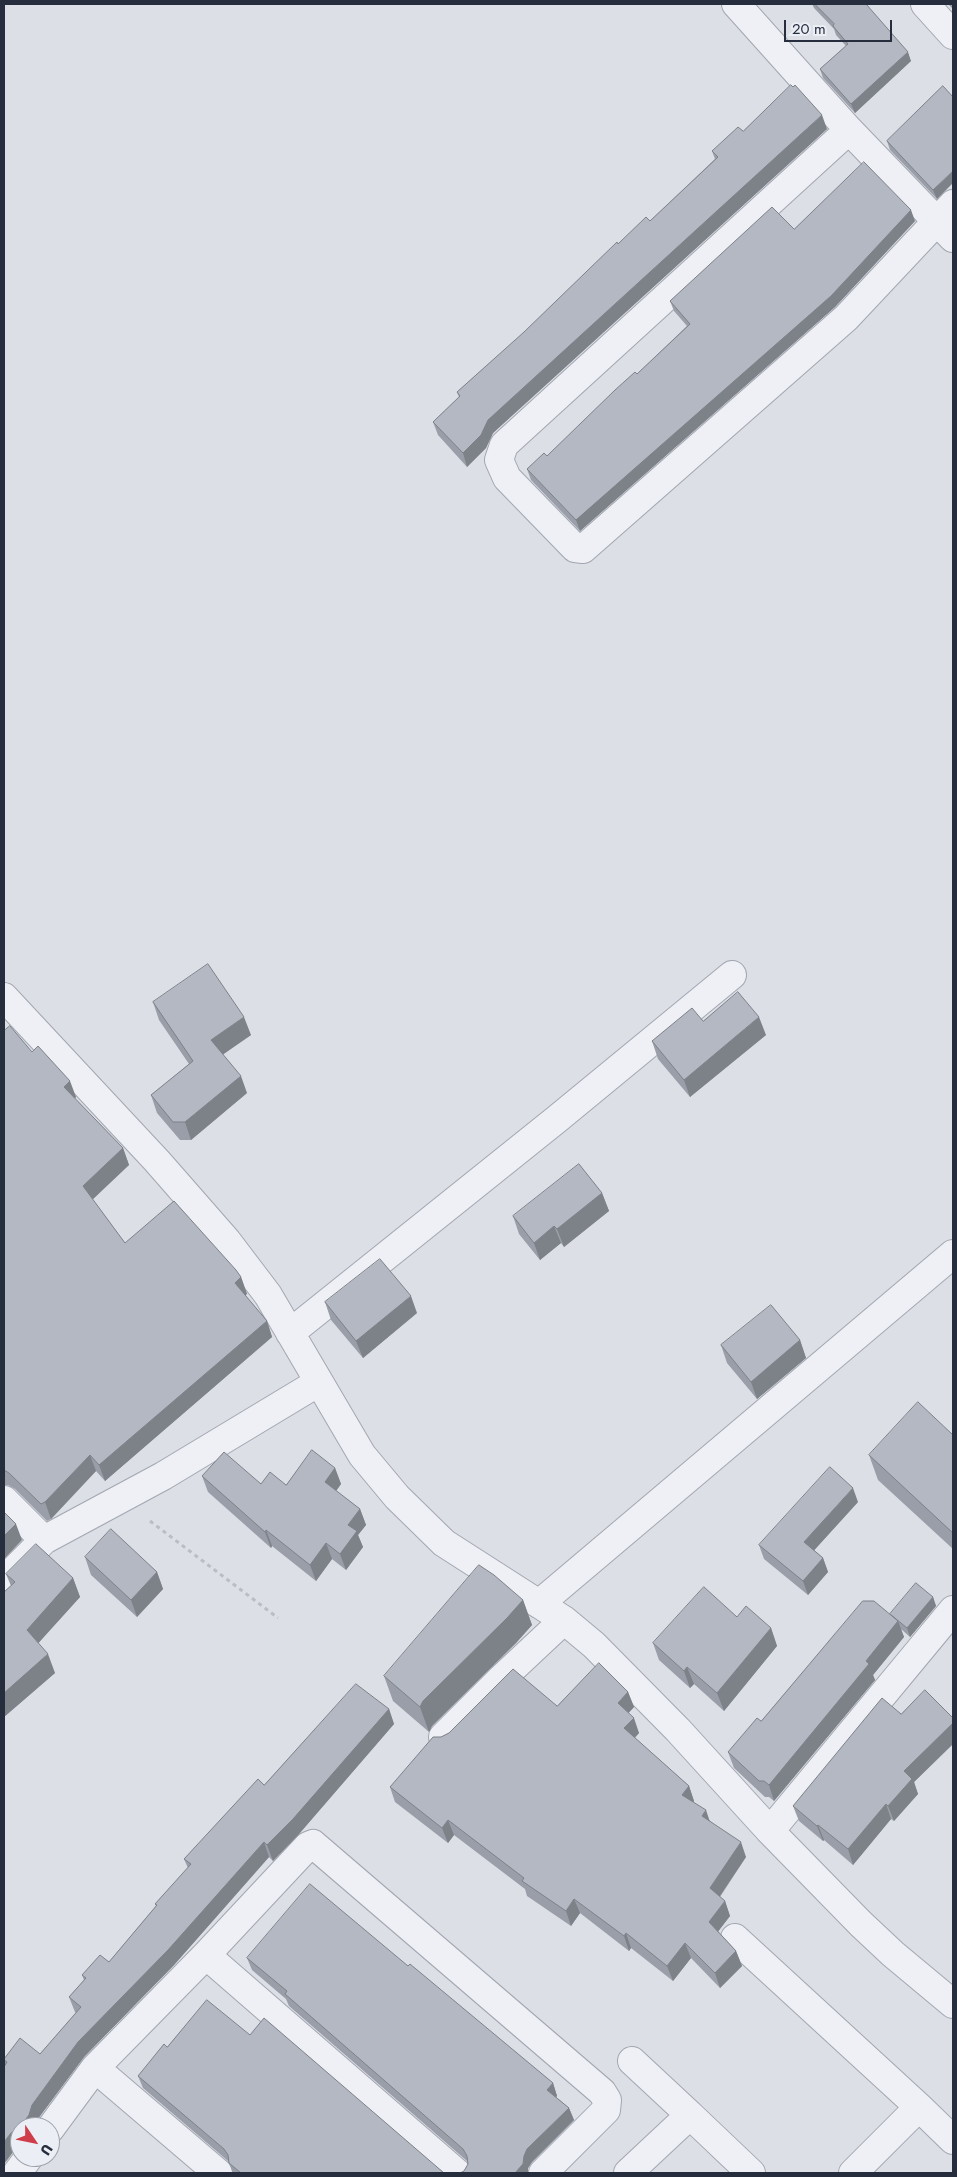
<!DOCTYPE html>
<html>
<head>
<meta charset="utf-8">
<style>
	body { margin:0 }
	#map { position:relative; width:957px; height:2177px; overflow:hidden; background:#dcdfe6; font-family:Jost,sans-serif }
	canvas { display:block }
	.frame { position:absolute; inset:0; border:5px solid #262d3d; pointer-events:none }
	.north { position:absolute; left:10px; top:2117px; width:50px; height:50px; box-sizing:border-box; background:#ebeef4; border:1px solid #9ca1ab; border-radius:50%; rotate:124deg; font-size:14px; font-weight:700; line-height:20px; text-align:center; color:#262d3d }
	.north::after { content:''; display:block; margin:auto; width:18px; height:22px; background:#d03d4a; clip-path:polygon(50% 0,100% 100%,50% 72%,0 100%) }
	.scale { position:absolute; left:784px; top:20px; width:108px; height:22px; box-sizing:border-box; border:2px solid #262d3d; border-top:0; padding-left:6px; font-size:15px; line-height:18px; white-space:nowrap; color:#262d3d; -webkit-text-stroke:4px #ebeef4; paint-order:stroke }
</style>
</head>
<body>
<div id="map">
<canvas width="957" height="2177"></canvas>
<div class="frame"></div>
<div class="north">U</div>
<div class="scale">20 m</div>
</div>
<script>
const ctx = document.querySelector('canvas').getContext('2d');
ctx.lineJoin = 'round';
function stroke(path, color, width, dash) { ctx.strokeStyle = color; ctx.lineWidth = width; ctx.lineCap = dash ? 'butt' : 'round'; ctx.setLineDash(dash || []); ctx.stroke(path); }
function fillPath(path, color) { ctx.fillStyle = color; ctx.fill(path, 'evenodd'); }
const path = new Path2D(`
	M150 1521 278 1618`);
const minor = new Path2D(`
	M736 4 849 130
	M925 4 953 35
	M953 204 846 318 583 549 575 548 507 478 499 460 504 445 849 130 953 238
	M4 997 157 1161 227 1241 268 1295 362 1455 397 1497 444 1543 564 1620 594 1645 678 1730 770 1831 861 1924 893 1954 953 2004
	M290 1333 557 1119 732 975
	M4 1500 44 1540
	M4 1580 44 1540 163 1476 319 1382
	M539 1604 953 1254
	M443 1737 501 1679 564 1620
	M770 1831 953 1610
	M735 1938 919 2107
	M206 1955 457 2173
	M632 2061 690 2115
	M95 2068 218 2173
	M50 2129 95 2068 206 1955 308 1846 313 1844 602 2092 607 2100 606 2110 543 2173
	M17 2173 29 2157
	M628 2173 690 2115 751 2173
	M853 2173 919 2107 953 2140`);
const wall = new Path2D(`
	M812 4H866L911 61 855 113 823 78 820 69 846 46 836 35 834 29 814 8Z
	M948 4H953V9Z
	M943 86 937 199 890 150 887 141Z
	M827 129 493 433 486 448 467 467 438 435 433 422 459 397 457 392 650 221 715 159 712 151 743 131Z
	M915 221 835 307 580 531 531 480 527 469 547 456 637 374 687 326 674 311 670 301 794 229Z
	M153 1002 251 1035 223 1054 247 1093 191 1140H180L157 1113 151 1095 189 1064 159 1020Z
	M703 1021 766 1035 690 1097 658 1059 652 1041Z
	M4 1031 32 1052 76 1097 75 1099 123 1148 129 1165 92 1199 125 1243 241 1277 247 1294 245 1295 267 1321 272 1337 105 1481 96 1471 51 1519 47 1521 15 1489 8 1485H4Z
	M602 1193 609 1211 564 1247 561 1243 540 1260 519 1234 513 1216Z
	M325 1302 417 1313 363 1358 331 1320Z
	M800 1340 806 1358 757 1399 727 1363 721 1345Z
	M953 1435V1549L878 1480 869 1455Z
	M335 1468 341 1484 336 1491 360 1509 366 1525 358 1535 363 1547 346 1570 332 1559 316 1581 272 1546 271 1548 208 1492 202 1476 261 1484 286 1485Z
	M858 1502 814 1550 823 1558 828 1572 808 1595 764 1559 759 1545Z
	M85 1557 157 1572 163 1589 137 1617 91 1575Z
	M6 1574 73 1578 80 1597 38 1643 55 1673 4 1717V1592L11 1586Z
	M933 1597 936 1606 910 1637 901 1629 904 1637 873 1675 875 1680 774 1801 769 1797H765L734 1768 728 1752 761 1721 890 1615Z
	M523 1600 532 1625 516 1643 432 1726 429 1732 393 1701 384 1676Z
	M737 1617 771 1628 777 1646 724 1711 694 1684 690 1688 659 1660 653 1643Z
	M628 1692 634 1707 628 1713 639 1733 635 1738 689 1786 694 1801 693 1802 710 1821 746 1857 720 1897 725 1901 730 1916 718 1931 736 1951 742 1966 720 1988 691 1958 673 1981 631 1948 629 1951 580 1913 571 1926 527 1896 525 1889 454 1835 448 1843 395 1802 390 1787 441 1737 449 1733 557 1706Z
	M389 1709 394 1724 299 1834 273 1861 269 1857 174 1965 84 2057 37 2120 36 2127H20V2146L16 2148 4 2164V2166V2067L5 2065 4 2059 40 2054 76 2013 75 2012 69 1997 84 1980 82 1975 109 1962 156 1906 155 1904 188 1868 184 1859 264 1785Z
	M901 1714 953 1718V1744L914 1782 918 1794 894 1821 891 1819 853 1865 824 1840 823 1841 799 1821 793 1806Z
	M247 1958 408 1966 553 2083 557 2096 556 2097 569 2108 574 2120 532 2162 528 2168 468 2164 467 2161 289 2006 286 1999 252 1970Z
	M250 2035 443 2172 444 2173H233L228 2161 143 2088 138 2076 167 2047Z`);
const shadedWall = new Path2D(`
	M908 52 911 61 855 113 851 104Z
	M822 115 827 129 493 433 486 448 467 467 463 453 488 420Z
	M953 171V183L937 199 933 190Z
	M911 210 915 221 835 307 580 531 576 520Z
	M244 1017 251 1035 218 1058 211 1040Z
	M759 1017 766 1035 690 1097 684 1080Z
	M241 1076 247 1093 191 1140 185 1122Z
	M70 1081 76 1097 70 1103 64 1087Z
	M123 1148 129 1165 89 1203 83 1186Z
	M602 1193 609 1211 564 1247 557 1229Z
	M554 1226 561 1243 540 1260 534 1243Z
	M241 1277 247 1294 241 1299 235 1283Z
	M411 1296 417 1313 363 1358 356 1341Z
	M267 1321 272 1337 105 1481 99 1465Z
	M800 1340 806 1358 757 1399 751 1382Z
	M90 1455 96 1471 51 1519 45 1502Z
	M335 1468 341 1484 331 1498 325 1482Z
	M853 1488 858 1502 809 1556 804 1542Z
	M360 1509 366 1525 358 1535 363 1547 346 1570 340 1554 348 1525Z
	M16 1524 22 1540 4 1559V1536Z
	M266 1530 272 1546 271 1548 265 1532Z
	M326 1543 332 1559 316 1581 310 1565Z
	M823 1558 828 1572 808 1595 803 1581Z
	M157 1572 163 1589 137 1617 131 1600Z
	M73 1578 80 1597 34 1648 27 1630Z
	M933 1597 936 1606 910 1637 907 1628Z
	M523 1600 532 1625 516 1643 432 1726 429 1732 420 1707 423 1701Z
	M898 1621 904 1637 873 1675 875 1680 774 1801 769 1785 866 1661Z
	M771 1628 777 1646 724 1711 717 1693Z
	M48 1654 55 1673 4 1717V1693Z
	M687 1667 694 1684 690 1688 684 1671Z
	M628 1692 634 1707 624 1718 618 1703Z
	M389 1709 394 1724 299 1834 273 1861 267 1845Z
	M634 1718 639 1733 629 1743 624 1728Z
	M953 1723V1744L914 1782 918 1794 894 1821 888 1806 904 1771Z
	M689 1786 694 1801 687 1810 682 1795Z
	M886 1804 891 1819 853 1865 848 1849Z
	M706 1810 711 1825 702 1816Z
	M448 1820 454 1835 448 1843 442 1828Z
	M818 1825 824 1840 823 1841 817 1826Z
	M264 1842 269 1857 174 1965 84 2057 37 2120 36 2127H20L32 2105 78 2042Z
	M741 1842 746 1857 715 1903 710 1888Z
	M574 1899 580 1913 571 1926 566 1911Z
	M725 1901 730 1916 714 1937 709 1922Z
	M626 1933 631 1948 629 1951 624 1936Z
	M685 1943 691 1958 673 1981 667 1966Z
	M736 1951 742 1966 720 1988 715 1973Z
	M553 2083 557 2096 552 2102 547 2090Z
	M569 2108 574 2120 532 2162 528 2168V2173H515L527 2149Z
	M11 2133 16 2148 4 2164V2166V2142Z`);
const building = new Path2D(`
	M815 4H866L908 52 851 104 820 69 848 44 833 26 834 24Z
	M791 85 793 87 795 85 822 115 488 420 481 435 463 453 433 422 460 396 457 392 524 332 617 242 618 244 646 217 650 221 718 157 712 151 738 127 743 131Z
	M943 86 953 97V171L933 190 887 141Z
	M864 162 911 210 831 296 576 520 527 469 544 453 547 456 615 390 635 372 637 374 690 324 670 301 772 207 794 229Z
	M208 964 244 1017 211 1040 241 1076 185 1122H173L151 1095 193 1061 153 1002Z
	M738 992 759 1017 684 1080 652 1041 692 1008 703 1021Z
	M10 1026 32 1052 38 1046 70 1081 64 1087 123 1148 83 1186 125 1243 174 1201 236 1270 241 1277 235 1283 267 1321 99 1465 90 1455 45 1502 41 1504 9 1473 4 1470V1031Z
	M579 1164 602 1193 557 1229 554 1226 534 1243 513 1216Z
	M380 1259 411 1296 356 1341 325 1302Z
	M771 1305 800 1340 751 1382 721 1345Z
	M918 1402 953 1435V1533L869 1455Z
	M312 1450 335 1468 325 1482 360 1509 348 1525 357 1531 340 1554 326 1543 310 1565 266 1530 265 1532 202 1476 224 1452 261 1484 270 1472 286 1485Z
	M830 1467 853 1488 804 1542 823 1558 803 1581 759 1545Z
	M4 1512 16 1524 4 1536Z
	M111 1529 157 1572 131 1600 85 1557Z
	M36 1544 73 1578 27 1630 48 1654 4 1693V1592L15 1582 6 1574Z
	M479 1565 494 1575 523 1600 507 1618 423 1701 420 1707 384 1676Z
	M916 1583 933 1597 907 1628 890 1614Z
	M704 1587 737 1617 746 1606 771 1628 717 1693 687 1667 684 1671 653 1643Z
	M863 1601H874L898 1621 866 1661 869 1664 769 1785 764 1781H759L728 1752 757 1718 761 1721Z
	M599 1663 628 1692 618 1703 634 1718 624 1728 689 1786 682 1795 706 1810 702 1816 741 1842 710 1888 725 1901 709 1922 736 1951 715 1973 685 1943 667 1966 626 1933 624 1936 574 1899 566 1911 522 1881 524 1878 448 1820 442 1828 390 1787 433 1737H441L449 1733 513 1669 557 1706Z
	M356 1684 389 1709 293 1819 267 1845 264 1842 168 1950 78 2042 32 2105 29 2115 20 2127 11 2133 4 2142V2067L7 2062 4 2060V2059L20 2038 40 2054 81 2007 69 1997 86 1978 82 1975 100 1955 109 1962 157 1905 155 1904 191 1864 184 1859 258 1779 264 1785Z
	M925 1690 953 1718V1723L904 1771 912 1779 888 1806 886 1804 848 1849 818 1825 817 1826 793 1806 882 1698 901 1714Z
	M310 1884 408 1966 410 1964 553 2083 547 2090 569 2108 527 2149 524 2156 523 2164 515 2173H460L464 2171 468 2164 467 2156 463 2149 285 1994 287 1991 247 1958Z
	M207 2000 250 2035 264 2018 444 2173H241L229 2163 228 2155 224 2149 138 2076 164 2044 167 2047Z`);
stroke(minor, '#a2a6b0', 30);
stroke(path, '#bbbdc5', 3, [4, 4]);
stroke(minor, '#eff0f5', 28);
fillPath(wall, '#9a9ea8');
fillPath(shadedWall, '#7d8188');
fillPath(building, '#b3b8c3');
stroke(building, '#7d8188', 1);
</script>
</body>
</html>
